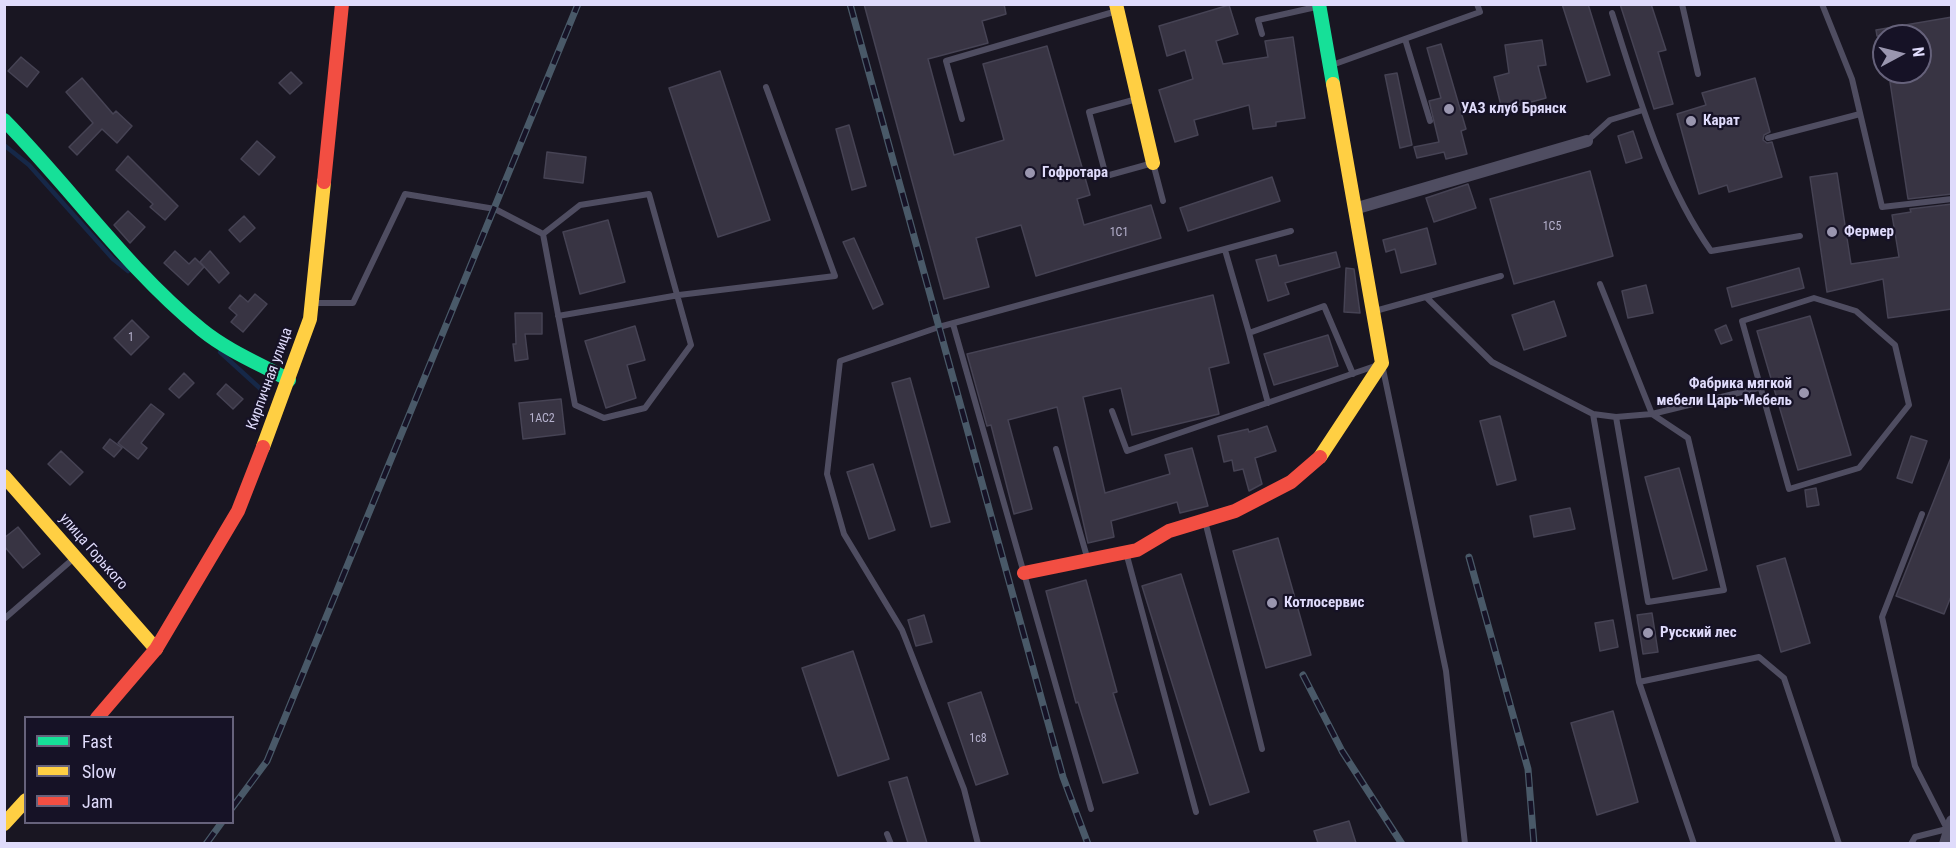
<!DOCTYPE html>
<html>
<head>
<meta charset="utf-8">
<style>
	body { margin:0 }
	#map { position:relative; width:1956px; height:848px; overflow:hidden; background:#191622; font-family:"Roboto Condensed",sans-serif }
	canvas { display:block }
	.frame { position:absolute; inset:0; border:6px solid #dfdbfb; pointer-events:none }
	.legend { position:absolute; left:24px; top:716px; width:210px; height:108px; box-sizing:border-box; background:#161226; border:2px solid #66627b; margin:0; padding:8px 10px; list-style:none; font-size:18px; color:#dfdbfb }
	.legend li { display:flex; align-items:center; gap:12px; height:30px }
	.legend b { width:30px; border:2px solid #66627b }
	.north { position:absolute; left:1872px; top:24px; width:60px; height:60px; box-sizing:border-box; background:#161226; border:2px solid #66627b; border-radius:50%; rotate:83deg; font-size:16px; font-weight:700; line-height:24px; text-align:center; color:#dfdbfb }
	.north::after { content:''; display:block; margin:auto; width:21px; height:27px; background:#9a96af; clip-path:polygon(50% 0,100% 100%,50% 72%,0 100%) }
</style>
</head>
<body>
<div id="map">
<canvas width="1956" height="848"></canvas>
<div class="frame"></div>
<ul class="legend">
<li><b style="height:8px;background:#16e098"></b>Fast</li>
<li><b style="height:8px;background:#ffcf43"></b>Slow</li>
<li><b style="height:8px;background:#f24e42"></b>Jam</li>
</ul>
<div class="north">N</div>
</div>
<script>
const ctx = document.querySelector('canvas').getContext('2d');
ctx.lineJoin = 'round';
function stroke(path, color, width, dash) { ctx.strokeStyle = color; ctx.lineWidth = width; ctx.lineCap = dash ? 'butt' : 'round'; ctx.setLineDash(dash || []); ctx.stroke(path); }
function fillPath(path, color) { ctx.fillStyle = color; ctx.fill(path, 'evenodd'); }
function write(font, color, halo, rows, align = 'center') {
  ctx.font = font + ' "Roboto Condensed",sans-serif'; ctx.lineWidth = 4.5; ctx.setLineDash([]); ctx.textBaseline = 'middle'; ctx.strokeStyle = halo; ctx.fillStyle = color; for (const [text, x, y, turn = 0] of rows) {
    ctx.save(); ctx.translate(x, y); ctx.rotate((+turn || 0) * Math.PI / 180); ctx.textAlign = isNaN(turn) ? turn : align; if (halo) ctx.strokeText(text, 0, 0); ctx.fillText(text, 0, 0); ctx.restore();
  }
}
const stream = new Path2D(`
	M4 145 29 165 113 259 128 271
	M220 352 264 392`);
const building = new Path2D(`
	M864 4H1004L1006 14 982 21 988 43 928 59 954 155 1004 140 983 64 1047 46 1090 195 1077 199 1084 225 1151 205 1161 238 1036 276 1021 225 976 238 989 287 944 299Z
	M1562 4H1588L1610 75 1587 82Z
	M1620 4H1651L1666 50 1658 52 1673 104 1654 109Z
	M1229 5 1238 34 1216 41 1223 64 1268 57 1265 41 1293 37 1305 118 1276 122V126L1253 129 1249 105 1194 120 1198 135 1175 142 1159 90 1193 79 1185 50 1167 56 1159 26Z
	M1952 17V194L1908 199 1890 82 1893 81 1891 72H1920V36H1877L1876 30Z
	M1542 40 1546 65 1538 66 1546 98 1502 110 1494 77 1509 73 1505 45Z
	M1441 44 1466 129 1461 131 1467 154 1446 159 1444 152 1417 158 1414 147 1439 142 1429 101 1441 98 1427 48Z
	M21 57 39 72 27 87 8 71Z
	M720 71 770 220 718 237 669 88Z
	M291 72 302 83 290 94 279 83Z
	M1397 73 1412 145 1400 148 1385 75Z
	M82 78 113 114 116 111 132 126 117 143 102 129 77 155 69 147 93 123 66 92Z
	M1755 78 1770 132 1764 135 1763 140 1767 143 1772 142 1782 177 1729 192 1727 185 1699 194 1677 114 1706 105 1702 93Z
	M849 125 866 186 852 190 836 129Z
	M1633 131 1642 158 1626 163 1618 136Z
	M257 141 275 157 259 175 241 159Z
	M547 152 586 157 583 183 544 178Z
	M128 156 178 206 165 220 150 207 153 204 116 170Z
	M1590 171 1613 256 1514 284 1490 199Z
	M1837 173 1851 264 1899 257 1892 215 1911 212 1910 209 1952 204V309L1888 318 1883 279 1827 292 1810 177Z
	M1272 177 1280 201 1188 231 1180 208Z
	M1468 184 1476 208 1434 222 1426 198Z
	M128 211 145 227 130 243 114 225Z
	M244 216 255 228 240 242 229 230Z
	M608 220 625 282 580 294 563 232Z
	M1427 228 1436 264 1401 273 1395 249 1386 252 1383 240Z
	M854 238 883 304 873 309 843 242Z
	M175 251 189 264 195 258 204 267 188 285 164 263Z
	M210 251 229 273 219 283 200 262Z
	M1336 252 1340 267 1285 283 1289 294 1268 301 1256 260 1276 255 1279 266Z
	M1346 268 1354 269 1360 313 1344 312Z
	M1799 268 1804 288 1732 307 1727 288Z
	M1646 285 1653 313 1628 318 1622 291Z
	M255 294 267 304 243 332 231 322 237 315 229 308 240 295 248 302Z
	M1213 295 1229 363 1209 368 1219 414 1132 435 1121 388 1083 397 1105 493 1170 474 1165 455 1192 448 1208 506 1180 513 1177 502 1111 521 1114 537 1088 543 1057 407 1008 420 1032 509 1014 514 991 425 987 426 967 354Z
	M1554 301 1566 336 1524 350 1512 315Z
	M515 313H542V334H525L528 359 515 361 513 344H516Z
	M1810 316 1851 455 1798 470 1757 331Z
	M132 320 149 337 131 355 114 338Z
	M1726 325 1732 340 1721 344 1715 330Z
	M635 326 645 360 627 365 636 398 606 408 585 341Z
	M1328 335 1338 366 1274 385 1264 354Z
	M184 373 194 383 179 398 169 389Z
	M910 378 950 522 931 527 892 383Z
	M226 384 243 399 233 409 217 394Z
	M561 399 565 434 523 439 519 403Z
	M151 404 164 414 141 443 147 448 138 459 118 443Z
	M1500 416 1516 480 1497 485 1480 421Z
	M1267 426 1276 451 1255 458 1262 484 1249 491 1243 469 1234 471 1232 460 1224 462 1218 436 1248 429 1249 432Z
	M1911 436 1927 441 1912 483 1897 478Z
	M110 439 122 448 114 457 103 448Z
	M61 451 83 472 70 485 48 464Z
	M1952 455V594L1944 614 1896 596Z
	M873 464 895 530 869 539 847 472Z
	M1679 468 1707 570 1673 579 1645 477Z
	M1816 488 1819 505 1807 507 1805 490Z
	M1570 508 1575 529 1534 537 1530 516Z
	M18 527 40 554 23 568 4 546V538Z
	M1278 538 1311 655 1266 668 1233 551Z
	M1785 558 1810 643 1781 652 1757 566Z
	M1181 574 1249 792 1210 805 1142 586Z
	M1086 580 1117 692 1113 693 1138 773 1103 783 1078 702 1076 703 1046 591Z
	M1652 613 1658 652 1643 654 1637 615Z
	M924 615 932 642 916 646 908 620Z
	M1613 620 1618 647 1600 651 1595 623Z
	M853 651 889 759 838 776 802 668Z
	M981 692 1008 774 976 785 948 703Z
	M1613 711 1638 802 1597 815 1571 723Z
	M907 777 927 843H908L889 782Z
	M1349 821 1356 843H1318L1314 831Z`);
const lane = new Path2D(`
	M1682 4 1698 74
	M1822 4 1852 79 1882 207 1952 199
	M1612 13C1638 93 1662 182 1711 251L1800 236
	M1262 34 1258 20 1316 7
	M1405 39 1430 121
	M1332 65 1480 12 1477 4
	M1137 99 1089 112 1106 176 1153 163 1163 201
	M962 119 946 61 1117 11
	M1768 138 1860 114
	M1587 141 1610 120 1643 110
	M1225 250 1249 333
	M1600 284 1652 414 1688 438 1724 590 1648 602 1616 417 1652 414 1758 388
	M1426 297 1492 362 1593 414 1639 682 1694 844
	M1814 298 1856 311 1895 345 1909 405 1859 468 1789 489 1742 321Z
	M315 303H353L405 194 495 209 543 234 575 405 604 418 645 408 691 345 649 194 580 205 543 234
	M1375 311 1501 276
	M558 316 679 295 835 276 766 87
	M953 324 1091 809
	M1383 369 1446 671 1465 844
	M1268 403 1249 333 1324 306 1353 374
	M1112 411 1127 451 1375 366
	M1593 414 1616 417
	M1056 449 1087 557
	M1205 521 1262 749
	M1127 556 1196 812
	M4 619 73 559
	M1639 682 1759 657 1784 678 1839 844
	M887 834 891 844
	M978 844 964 789 902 630 844 534 827 474 840 361 939 327 1291 231
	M1911 844 1915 837 1947 829 1915 766 1882 617 1922 514`);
const street = new Path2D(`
	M1354 209 1587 141
	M1945 844 1952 821`);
const fast = new Path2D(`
	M1319 4 1333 84
	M4 120C71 188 127 269 202 330 228 351 260 364 289 380`);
const slow = new Path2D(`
	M1116 4 1153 163
	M263 447 310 319 324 182
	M1320 457 1382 363 1333 84
	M4 476 156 649
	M4 824 26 800`);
const jam = new Path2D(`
	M324 182 342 4
	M1024 573 1137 550 1169 531 1235 511 1291 482 1320 457
	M97 718 156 649 238 511 263 447`);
const rail = new Path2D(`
	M850 4 1063 777 1088 844
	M1469 557 1528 769 1534 844
	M1303 675 1342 751 1402 844
	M232 808 267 761 578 4
	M206 844 222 822`);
const markers = [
	[1449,109,6,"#9a96af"],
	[1691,121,6,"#9a96af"],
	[1030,173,6,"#9a96af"],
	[1832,232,6,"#9a96af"],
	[1804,393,6,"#9a96af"],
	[1272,603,6,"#9a96af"],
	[1648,633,6,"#9a96af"]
];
const numberNames = [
	["1С5",1552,227],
	["1С1",1119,233],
	["1",131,338],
	["1АС2",542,419],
	["1с8",978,739]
];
const poiNames = [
	["УАЗ клуб Брянск",1461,109],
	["Карат",1703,121],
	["Гофротара",1042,173],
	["Фермер",1844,232],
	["Фабрика мягкой",1792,384,"right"],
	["мебели Царь-Мебель",1792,401,"right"],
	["Котлосервис",1284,603],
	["Русский лес",1660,633]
];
const streetNames = [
	["Кирпичная улица",270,379,-70],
	["улица Горького",93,552,49]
];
stroke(stream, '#162848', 4.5);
fillPath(building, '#383443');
stroke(building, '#464354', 1.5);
stroke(lane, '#4f4d61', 6);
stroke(street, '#4f4d61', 12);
stroke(fast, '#16e098', 14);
stroke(slow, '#ffcf43', 14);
stroke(jam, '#f24e42', 14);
stroke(rail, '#495968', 7);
stroke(rail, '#161226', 4.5, [14]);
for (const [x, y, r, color] of markers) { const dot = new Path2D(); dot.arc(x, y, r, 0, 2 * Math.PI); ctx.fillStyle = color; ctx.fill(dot); stroke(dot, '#161226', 2); }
write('12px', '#b5b1cd', null, numberNames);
write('bold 15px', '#dfdbfb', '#161226', poiNames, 'left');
write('15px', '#dfdbfb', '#161226', streetNames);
</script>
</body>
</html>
